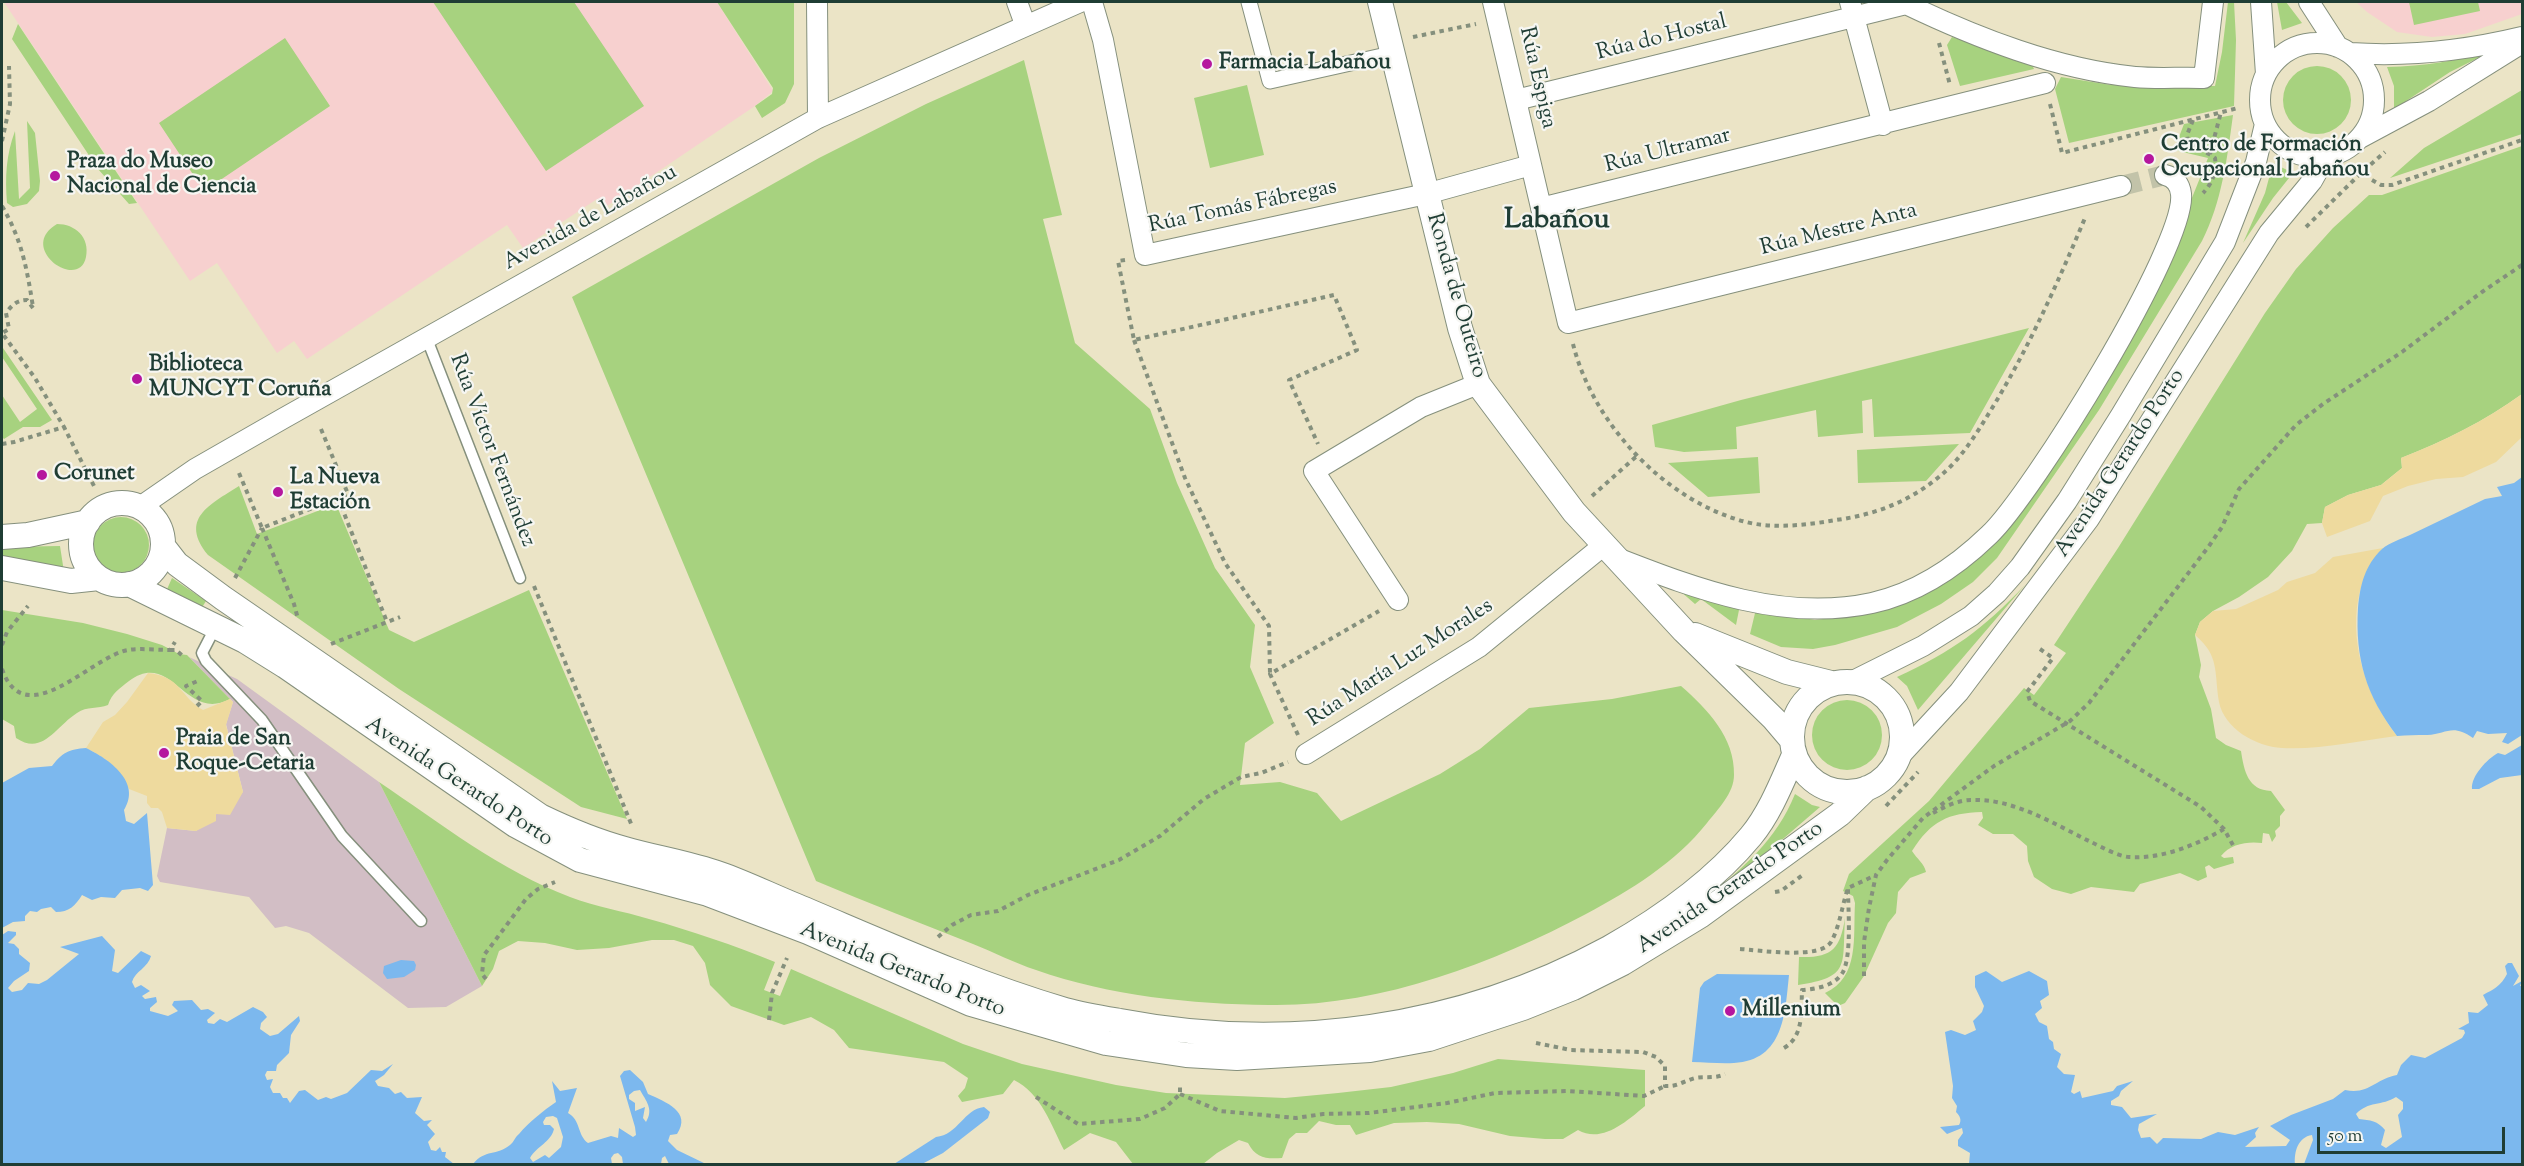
<!DOCTYPE html>
<html>
<head>
<meta charset="utf-8">
<style>
	body { margin:0 }
	#map { position:relative; width:2524px; height:1166px; overflow:hidden; background:#ebe4c6; font-family:"Sorts Mill Goudy",serif }
	canvas { display:block }
	.frame { position:absolute; inset:0; border:3px solid #1f3d34; pointer-events:none }
	.scale { position:absolute; left:2317px; top:1127px; width:188px; height:27px; box-sizing:border-box; border:3px solid #1f3d34; border-top:0; padding-left:8px; font-size:18px; line-height:21px; white-space:nowrap; color:#1f3d34; -webkit-text-stroke:4px #f6f6f2; paint-order:stroke }
</style>
</head>
<body>
<div id="map">
<canvas width="2524" height="1166"></canvas>
<div class="frame"></div>
<div class="scale">50 m</div>
</div>
<script>
const ctx = document.querySelector('canvas').getContext('2d');
ctx.lineJoin = 'round';
function fillPath(path, color) { ctx.fillStyle = color; ctx.fill(path, 'evenodd'); }
function stroke(path, color, width, dash) { ctx.strokeStyle = color; ctx.lineWidth = width; ctx.lineCap = dash ? 'butt' : 'round'; ctx.setLineDash(dash || []); ctx.stroke(path); }
function write(font, color, halo, rows, align = 'center') {
  ctx.font = font + ' "Sorts Mill Goudy",serif'; ctx.lineWidth = 4.5; ctx.setLineDash([]); ctx.textBaseline = 'middle'; ctx.strokeStyle = halo; ctx.fillStyle = color; for (const [text, x, y, turn = 0] of rows) {
    ctx.save(); ctx.translate(x, y); ctx.rotate((+turn || 0) * Math.PI / 180); ctx.textAlign = isNaN(turn) ? turn : align; if (halo) ctx.strokeText(text, 0, 0); ctx.fillText(text, 0, 0); ctx.restore();
  }
}
const built = new Path2D(`
	M4 2H717L773 91 755 106 604 208 597 199 523 248 507 225 307 359 294 341 277 353 217 263 190 281Z
	M2356 2H2522V14L2465 34 2432 37 2397 32 2367 12Z`);
const industrial = new Path2D(`
	M189 657 237 679 379 782 482 986 446 1007 408 1008 309 933 286 926 275 928 249 897 160 882 157 876 167 828 196 831 243 792 226 724 233 702Z`);
const green = new Path2D(`
	M433 2H574L644 106 546 171Z
	M717 2H794V84L785 103 762 118 755 106 772 94 773 88Z
	M2228 2H2234L2236 40 2234 106 2069 143 2055 89 2061 77 2111 85 2215 86 2222 52Z
	M2277 2H2286L2302 23 2282 30Z
	M2409 2H2478L2480 11 2414 25Z
	M18 24 137 203 129 204 98 169 12 39Z
	M1952 37 2031 62 2034 69 1960 86 1947 45Z
	M285 38 330 106 204 191 159 123Z
	M2492 51 2450 72 2394 109V86L2387 67C2425 66 2455 61 2492 51Z
	M1024 60 1062 215 1043 219 1075 343 1150 409 1177 483 1215 568 1255 625 1250 667 1274 723 1245 743 1240 785 1280 782 1317 793 1341 821 1440 774 1480 749 1529 708 1612 699 1681 686C1707 709 1735 737 1734 775 1734 793 1718 809 1707 823 1675 863 1631 890 1586 914 1492 964 1378 1007 1269 1005 1191 1004 1110 996 1036 970 1014 963 994 952 973 944 921 923 868 903 816 881L572 297 819 158 926 104Z
	M2283 100a34 34 0 1 1 68 0a34 34 0 1 1-68 0Z
	M1247 85 1264 155 1210 168 1194 98Z
	M2522 90V134L2390 178 2424 148Z
	M2233 115C2227 159 2222 201 2202 241L2099 410 1997 558 1973 582 1941 604 1897 627 1835 645 1813 649 1781 647 1750 634 1756 609 1815 620 1856 615 1992 542 2179 230 2208 158 2174 150 2184 124Z
	M27 121 35 133 40 181 39 191 27 204 13 207 7 203C5 177 6 155 15 131L19 199 30 188Z
	M2522 146V394C2485 421 2444 441 2401 458L2402 468 2381 485 2348 495 2325 507 2322 523 2307 524 2292 551 2268 577 2239 597 2213 611 2200 622 2195 635 2201 665 2199 677 2211 709 2216 738 2226 745 2241 751C2244 771 2248 790 2271 791L2285 810 2280 816V826L2275 831 2276 836 2272 842 2269 834 2263 833 2262 843C2248 841 2230 844 2221 856L2224 858 2233 857 2234 863 2214 869 2209 865 2205 867 2207 877 2198 881 2180 873 2140 884 2134 892 2091 887 2071 894 2052 889 2034 877 2028 861 2027 846 2013 834H1993L1978 825 1983 818 1982 812C1948 813 1931 821 1912 851 1917 859 1924 863 1926 872L1910 878 1898 892 1896 913 1888 923 1864 976 1845 1003 1838 1006 1825 993C1860 977 1853 937 1855 903L1853 896 1843 891 1849 874 1929 801 2024 688 2034 695 2066 653 2054 645 2118 548 2265 313 2296 269 2333 228 2369 195H2382Z
	M2273 163 2293 173 2273 198 2243 243 2265 193Z
	M57 224C75 224 90 237 86 257 79 292 16 248 57 224Z
	M2029 328 1970 433 1874 437 1872 399 1862 401 1863 433 1818 437 1816 410 1736 427 1737 449 1684 452 1655 447 1652 425 1741 400Z
	M2 348H3L52 420 40 427H23L4 439 2 437V395L20 422 37 409 2 357Z
	M1959 444 1926 481 1858 483 1857 450Z
	M1758 457 1760 493 1708 497 1668 463Z
	M239 486 257 534 336 504 389 630 414 642 529 590 627 819 581 807 399 689 208 555C179 519 209 505 239 486Z
	M93 545a28 28 0 1 1 56 0a28 28 0 1 1-56 0Z
	M60 546 64 572 2 561V547Z
	M172 578 206 601 201 609 164 596Z
	M1672 584 1740 605 1736 625 1701 599 1695 604Z
	M2025 585 1918 710 1907 686 1897 677C1953 651 1982 630 2025 585Z
	M2 610 83 623 127 634 162 645 179 654 187 655 230 699C185 723 172 649 129 681 119 689 112 693 108 705 98 709 87 706 77 713 55 727 43 756 16 738L14 726 2 719Z
	M1812 735a35 35 0 1 1 70 0a35 35 0 1 1-70 0Z
	M379 782C440 823 501 871 570 897 596 907 623 911 649 919 692 931 733 945 775 962L764 990 780 996 791 969 963 1044 1022 1064 1116 1085 1166 1093 1285 1098 1338 1093 1391 1087 1453 1073 1498 1059 1645 1070V1106C1627 1121 1602 1144 1578 1130L1563 1139H1545L1510 1136 1459 1124 1427 1122 1394 1123 1356 1135 1350 1125H1336L1319 1121 1307 1133H1296L1289 1139 1282 1158C1265 1159 1256 1158 1248 1143L1239 1140 1217 1153 1203 1164H1133L1116 1142 1090 1133 1064 1150C1051 1125 1041 1093 1014 1080L1003 1094 962 1102 958 1096 965 1088 968 1078 944 1062 849 1048 834 1030 811 1017 784 1025 731 1006 710 985 705 963 693 946 674 940H652L609 948 577 950 545 943 518 941 499 951 493 969 482 986Z
	M1795 794 1812 805 1820 807 1769 851 1706 899C1743 867 1776 841 1795 794Z
	M1845 918C1842 966 1851 977 1798 985L1799 957C1831 958 1840 950 1845 918Z`);
const sand = new Path2D(`
	M2522 394V437L2496 462 2463 477 2436 479 2408 486 2383 496 2370 521 2327 537 2322 523 2325 507 2348 495 2381 485 2402 468 2401 458C2444 441 2485 421 2522 394Z
	M2383 548C2336 602 2357 684 2397 736 2359 741 2319 750 2282 748 2256 747 2224 728 2219 702 2214 672 2220 656 2195 635L2200 622 2213 611 2236 609 2278 590 2287 582 2315 573 2333 557Z
	M148 673C181 676 180 697 203 710L230 699 233 702 226 725 243 792 230 815 216 814V821L196 831 167 828 162 812 158 808H151L147 803V796L129 789C120 769 106 758 86 748L103 722 115 715 127 702Z`);
const water = new Path2D(`
	M2522 477V735L2508 744 2502 742 2507 733 2488 734 2477 731 2473 738C2452 723 2447 734 2427 735 2416 735 2407 735 2397 736 2366 695 2355 659 2358 608 2360 585 2365 565 2382 549 2389 543 2401 539 2410 535 2435 523 2460 511 2485 499L2502 496 2497 487 2514 483Z
	M2522 745V775L2500 778 2479 789H2472C2471 776 2487 759 2498 753L2505 755Z
	M86 748C109 759 142 782 124 810L126 821 134 824 147 813 153 885 148 891 140 888 122 890 115 898 101 897 92 900 82 895C75 906 69 912 56 912L51 907 41 909 37 912 30 911 25 916V921L13 922 2 928V783L29 768 52 766C62 753 69 749 86 748Z
	M8 931 16 932V935L8 943 14 944 19 949V954L30 963 29 971 14 981 8 988 12 992 22 990 28 983 39 984 47 980 79 954 60 947 102 936 115 950 112 971 118 973 141 951 151 956C148 968 135 971 132 982L135 988 141 985 150 991 142 996 145 999 156 997 157 1002 150 1008V1011L168 1016 178 1011 172 1005 174 1001 192 1000 201 1010 208 1009 215 1013 207 1020 208 1023 214 1024 220 1019 227 1022 253 1007 263 1012 267 1017 261 1023 260 1029 270 1036 278 1034 299 1016 300 1021 291 1035 289 1053 277 1065 276 1071H267L265 1075 267 1080 273 1079 270 1087 273 1093H280L283 1098H287L290 1103 299 1091 305 1090 318 1100 326 1097 331 1099 347 1093 371 1070 382 1071 393 1064 384 1075 375 1081 378 1086 389 1088 395 1094 401 1092 407 1098 422 1097 415 1113 424 1121 432 1120 427 1125 435 1134 428 1142 431 1150 436 1151 440 1147 442 1152H446L445 1157 454 1164H2V935Z
	M401 960 414 961 416 965 415 970 404 977 387 979 383 973 384 966Z
	M2508 963H2512L2519 976 2513 986 2522 981 2520 986H2522V1164H2304L2313 1140 2312 1135C2298 1137 2294 1152 2295 1164H1969L1970 1153 1958 1146V1140L1963 1133 1962 1128 1947 1134 1940 1127 1959 1125C1962 1120 1960 1116 1956 1112L1957 1106 1952 1098 1953 1086 1945 1032 1951 1030 1965 1035 1976 1030 1973 1021 1982 1012 1984 1006 1975 987V976L1986 971 2002 982 2029 971 2047 981 2049 995 2040 1001 2042 1008 2035 1014 2039 1022 2047 1026 2049 1039 2053 1042 2054 1049 2061 1054 2057 1067 2064 1074 2075 1075 2071 1092 2074 1094 2080 1091 2082 1098 2113 1091 2117 1086 2133 1081 2121 1091 2119 1096 2111 1101V1105L2122 1107 2131 1118 2157 1114 2139 1124 2138 1130 2141 1138 2150 1137 2157 1144 2163 1138 2201 1139 2218 1132 2235 1135 2259 1127 2255 1133 2256 1137 2245 1147 2286 1146 2290 1140 2270 1126 2291 1115 2333 1099 2345 1090C2369 1095 2375 1079 2397 1075L2401 1065 2411 1055 2425 1058 2462 1038 2465 1033 2464 1030 2458 1029 2469 1023 2468 1012 2478 1013 2488 1005 2483 995C2494 989 2501 986 2507 974L2505 966ZM2396 1097 2403 1102V1109L2398 1115 2402 1137 2386 1148 2381 1145 2385 1130C2378 1121 2370 1120 2359 1119L2356 1114C2368 1101 2382 1106 2396 1097Z
	M1717 974 1789 975C1785 1014 1784 1060 1734 1063 1720 1064 1706 1062 1692 1062L1700 988 1704 982Z
	M630 1070 643 1082 648 1094C666 1102 692 1112 677 1134L670 1135 668 1141 677 1150 706 1164H669L665 1156 662 1158 661 1164H623L622 1157 618 1153 614 1154 611 1158 612 1164H473C485 1149 497 1156 510 1145 514 1142 515 1137 519 1134 529 1122 543 1111 556 1102L552 1081 560 1091 577 1088 568 1113C581 1120 577 1135 588 1143L611 1136 618 1138 619 1128 633 1137 636 1135 635 1127 620 1076 624 1071ZM640 1090C646 1101 654 1109 646 1122L643 1118 645 1107 635 1111V1103L629 1099V1095L634 1091ZM553 1116 557 1118 563 1137 561 1147 549 1158 545 1155 533 1162 530 1158C537 1146 551 1142 554 1129L550 1125H544L543 1122 546 1117Z
	M984 1107 990 1112 988 1118 943 1153 922 1164H894L936 1137C958 1135 964 1109 984 1107Z`);
const minorTunnel = new Path2D(`
	M2121 186 2165 175`);
const path = new Path2D(`
	M1413 37 1476 24
	M1939 43 1950 85
	M2050 104 2062 153 2238 108
	M2193 120 2187 135 2188 143C2196 150 2207 151 2215 158 2217 171 2212 184 2203 193
	M2 141 10 104 9 66
	M2210 154 2221 112
	M2372 180 2381 185H2392L2522 140
	M2 206C22 240 27 269 33 307
	M2306 227 2362 172 2385 152
	M1125 260 1118 261 1134 340 1334 295 1357 350 1289 380 1318 444
	M33 308 27 300C17 300 12 305 6 313L9 329 2 333 35 378 64 427
	M1134 340 1185 478 1225 563 1269 626 1270 674
	M1573 344C1593 424 1665 501 1746 522 1774 529 1807 525 1836 520 1881 514 1920 497 1952 465 1969 447 1981 426 1994 405 2030 345 2058 282 2085 218
	M321 429 348 494 338 498 387 622
	M2 444 14 442 64 427 96 490
	M239 473 262 528 338 498
	M1592 496 1638 455
	M262 528 294 604 298 619
	M235 578 262 528
	M534 586 632 826
	M331 644 400 617
	M2 645 7 632 28 606
	M2040 649 2053 658 2027 692 2030 701 2201 807 2224 829 2234 847
	M170 650H176L185 658
	M2 669C25 735 92 656 128 650 141 648 157 650 170 650L175 642
	M197 706 202 701 186 686 200 680
	M1298 735 1270 674 1379 611
	M1886 806 1918 772
	M1933 813C1944 807 1958 800 1971 800 2013 798 2054 824 2091 842 2102 847 2117 856 2129 857 2163 859 2196 845 2224 829
	M1775 892 1781 891 1804 874
	M938 937 952 925 971 915 998 911 1028 895 1119 860 1160 836 1204 799 1241 777 1261 773 1288 762
	M1740 949C1759 950 1820 960 1831 942 1840 926 1842 905 1848 888L1876 875
	M1864 976V942L1869 908 1876 875 1887 860 1923 818 1994 766 2070 721 2089 703 2209 546 2222 527 2239 489 2296 425 2323 404 2402 352 2482 292 2522 265
	M486 979 482 974 484 955 491 946 526 899 538 889 555 882
	M769 1020 772 993 787 958
	M1536 1043 1571 1050 1643 1052 1656 1057 1665 1066V1086C1677 1087 1684 1081 1695 1078 1705 1076 1715 1079 1725 1074
	M1784 1048C1804 1036 1801 1012 1802 990 1816 989 1835 986 1843 972 1852 954 1848 909 1848 888
	M1180 1094 1220 1111 1296 1118 1323 1114 1369 1113 1447 1103 1495 1093 1568 1091 1644 1096 1665 1086
	M1036 1097 1078 1124 1140 1119 1165 1108 1180 1094V1085`);
const service = new Path2D(`
	M427 339 520 578
	M216 626 202 653 206 661 262 720 342 836 421 921`);
const pedestrian = new Path2D(`
	M1249 2 1270 81 1391 54`);
const minor = new Path2D(`
	M817 2 818 118
	M1017 2 1025 24
	M1092 2 1103 40 1145 255 1426 194 1531 165
	M1493 2 1568 323 2121 186
	M1850 2 1883 125
	M2261 2 2266 74
	M2309 2 2338 47
	M2260 100a57 57 0 1 1 114 0a57 57 0 1 1-114 0Z
	M2350 53C2410 57 2464 51 2522 37
	M1516 100 1906 4C1977 38 2056 69 2135 77 2158 79 2182 77 2204 78L2213 2
	M2360 138 2429 101 2522 43
	M1541 208 2045 83
	M140 507 195 469 284 418 818 118 1080 2
	M1617 558C1699 590 1784 622 1872 603 1917 593 1957 566 1989 535 2031 496 2187 245 2181 194 2180 184 2174 177 2165 175
	M1398 600 1314 471 1421 407 1478 384
	M1853 681 1923 646 1971 616 1997 593 2020 567 2067 501 2121 415 2225 242 2256 162 2265 124
	M1306 754 1479 647 1604 545
	M1898 758 1959 692 2089 519 2269 233 2312 181 2326 156`);
const tertiary = new Path2D(`
	M1380 2 1460 328 1478 384 1574 512 1684 631 1774 719 1791 739
	M81 544a41 41 0 1 1 82 0a41 41 0 1 1-82 0Z
	M2 537 28 535 88 522
	M163 546 177 564 223 598 540 816C567 829 595 841 625 849 656 858 689 863 720 874 746 883 772 896 797 906 885 943 973 983 1065 1010 1083 1015 1102 1018 1120 1021 1287 1053 1460 1029 1609 948 1662 918 1712 883 1751 836 1770 813 1782 782 1794 755
	M2 568 71 581 99 578
	M129 584 245 641 285 666 515 825 580 860 708 894 808 932 971 1004 1106 1043 1186 1055 1237 1058 1370 1050 1429 1039 1523 1008 1573 988 1623 963 1700 916 1840 814 1867 788
	M1695 635 1787 672 1831 683
	M1792 737a55 55 0 1 1 110 0a55 55 0 1 1-110 0Z`);
const markers = [
	[1207,64,6,"#b5179e"],
	[2149,159,6,"#b5179e"],
	[55,176,6,"#b5179e"],
	[137,379,6,"#b5179e"],
	[42,475,6,"#b5179e"],
	[278,492,6,"#b5179e"],
	[164,753,6,"#b5179e"],
	[1730,1011,6,"#b5179e"]
];
const streetNames = [
	["Rúa do Hostal",1662,39,-14],
	["Rúa Espiga",1536,78,77],
	["Rúa Ultramar",1668,152,-14],
	["Rúa Tomás Fábregas",1243,208,-12],
	["Avenida de Labañou",591,219,-29],
	["Rúa Mestre Anta",1839,231,-14],
	["Ronda de Outeiro",1455,296,74],
	["Rúa Víctor Fernández",491,451,69],
	["Avenida Gerardo Porto",2121,464,-57],
	["Rúa María Luz Morales",1401,664,-33],
	["Avenida Gerardo Porto",458,783,33],
	["Avenida Gerardo Porto",1731,889,-34],
	["Avenida Gerardo Porto",902,971,22]
];
const poiNames = [
	["Farmacia Labañou",1219,64],
	["Centro de Formación",2161,146],
	["Ocupacional Labañou",2161,171],
	["Praza do Museo",67,163],
	["Nacional de Ciencia",67,188],
	["Biblioteca",149,366],
	["MUNCYT Coruña",149,391],
	["Corunet",54,475],
	["La Nueva",290,479],
	["Estación",290,504],
	["Praia de San",176,740],
	["Roque-Cetaria",176,765],
	["Millenium",1742,1011]
];
const districtNames = [
	["Labañou",1557,222]
];
fillPath(built, '#f7d0cf');
fillPath(industrial, '#d2bec5');
fillPath(green, '#a7d27f');
fillPath(sand, '#eeda9e');
fillPath(water, '#7cb8ee');
stroke(minorTunnel, '#c2c3a9', 20, [20, 10]);
stroke(service, '#85907d', 13);
stroke(pedestrian, '#85907d', 17);
stroke(minor, '#85907d', 22);
stroke(tertiary, '#85907d', 26);
stroke(path, '#85907d', 4, [4.5, 4.5]);
stroke(service, '#fff', 10);
stroke(pedestrian, '#fff', 15);
stroke(minor, '#fff', 20);
stroke(tertiary, '#fff', 24);
for (const [x, y, r, color] of markers) { const dot = new Path2D(); dot.arc(x, y, r, 0, 2 * Math.PI); ctx.fillStyle = color; ctx.fill(dot); stroke(dot, '#f6f6f2', 2); }
write('22px', '#1f3d34', '#f6f6f2', streetNames);
write('bold 22px', '#1f3d34', '#f6f6f2', poiNames, 'left');
write('bold 28px', '#1f3d34', '#f6f6f2', districtNames);
</script>
</body>
</html>
